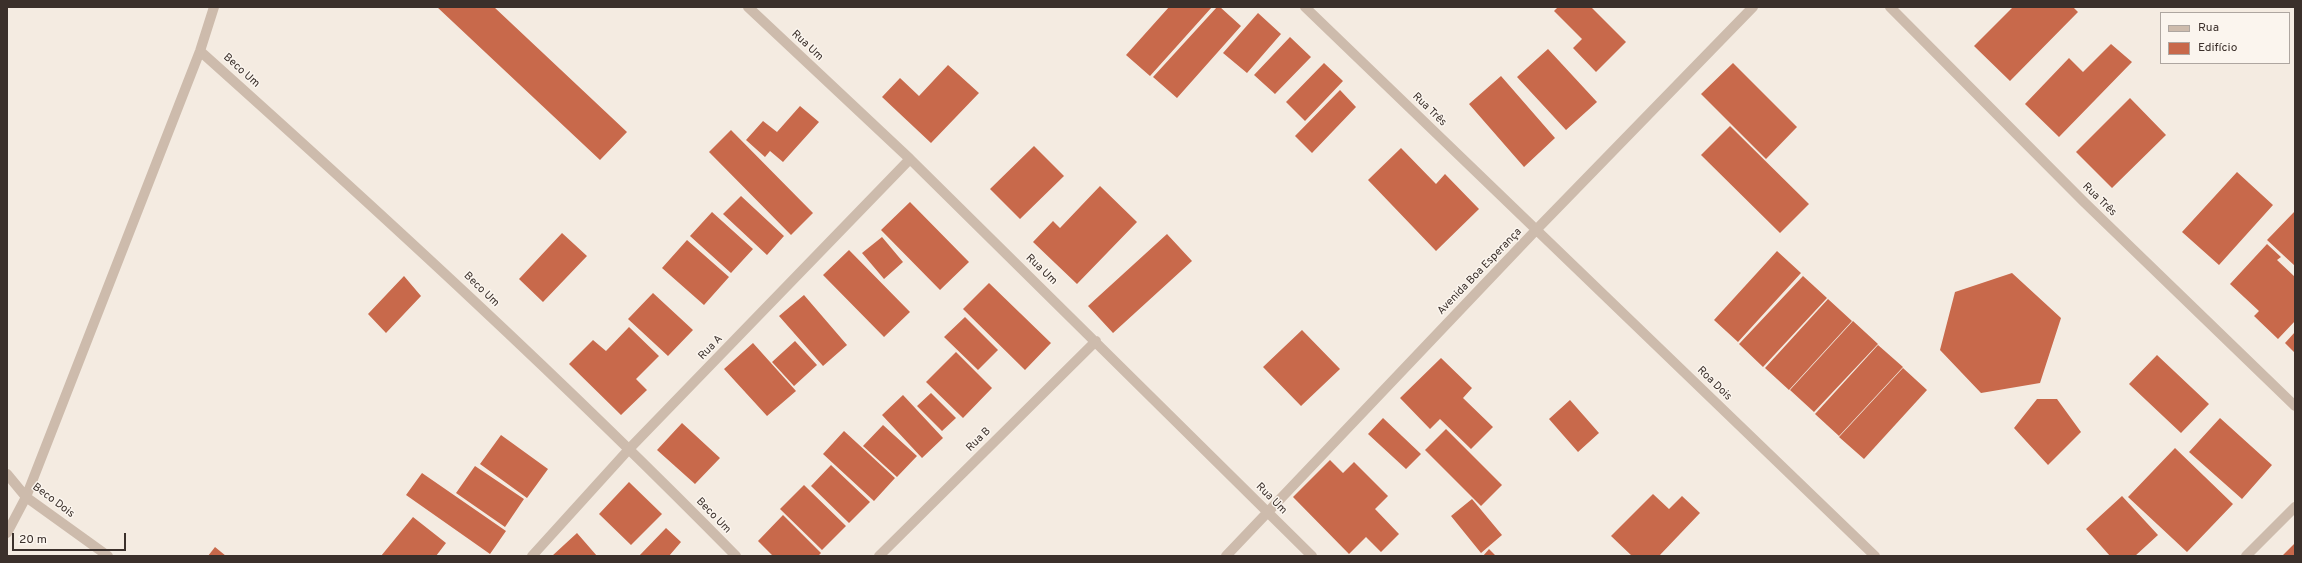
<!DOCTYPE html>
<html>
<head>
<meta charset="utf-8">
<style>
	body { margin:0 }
	#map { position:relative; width:2302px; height:563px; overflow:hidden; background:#f4ebe1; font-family:Overpass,sans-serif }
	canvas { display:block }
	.frame { position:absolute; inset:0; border:8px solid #3b302b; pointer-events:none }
	.legend { position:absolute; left:2160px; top:12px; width:130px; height:52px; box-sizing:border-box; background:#fbf5ee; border:1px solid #aea6a0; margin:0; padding:5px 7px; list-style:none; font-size:12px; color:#3b302b }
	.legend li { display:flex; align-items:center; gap:8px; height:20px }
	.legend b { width:20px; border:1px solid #aea6a0 }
	.scale { position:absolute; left:12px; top:533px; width:114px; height:18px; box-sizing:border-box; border:2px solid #3b302b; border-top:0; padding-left:5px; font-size:12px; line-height:14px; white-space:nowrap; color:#3b302b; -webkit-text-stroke:3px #fbf5ee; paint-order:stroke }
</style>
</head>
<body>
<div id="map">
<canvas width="2302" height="563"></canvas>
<div class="frame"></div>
<ul class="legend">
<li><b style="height:5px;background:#cdbbac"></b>Rua</li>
<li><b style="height:11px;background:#c8694b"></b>Edifício</li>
</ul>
<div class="scale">20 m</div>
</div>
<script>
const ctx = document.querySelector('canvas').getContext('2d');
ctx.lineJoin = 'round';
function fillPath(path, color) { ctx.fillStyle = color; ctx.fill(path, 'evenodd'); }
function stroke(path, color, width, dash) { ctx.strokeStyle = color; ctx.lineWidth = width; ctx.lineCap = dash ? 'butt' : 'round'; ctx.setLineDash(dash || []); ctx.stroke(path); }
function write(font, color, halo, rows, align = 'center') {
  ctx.font = font + ' Overpass,sans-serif'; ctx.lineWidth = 3; ctx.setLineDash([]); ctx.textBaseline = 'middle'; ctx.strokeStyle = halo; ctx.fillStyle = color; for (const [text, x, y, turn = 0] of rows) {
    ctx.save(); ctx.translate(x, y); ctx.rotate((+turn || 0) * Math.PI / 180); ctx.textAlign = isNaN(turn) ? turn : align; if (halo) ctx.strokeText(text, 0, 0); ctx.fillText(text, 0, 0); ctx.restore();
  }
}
const building = new Path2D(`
	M437 7H494L627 132 600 160Z
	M1169 7H1212L1150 76 1126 55Z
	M1217 7H1220L1241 26 1177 98 1153 77Z
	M1558 7H1591L1626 42 1596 72 1573 48 1582 39 1554 11Z
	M2013 7H2073L2078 12 2010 81 1974 46Z
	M1258 13 1281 34 1247 73 1223 53Z
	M1290 37 1311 57 1275 94 1254 75Z
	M2111 44 2132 62 2059 137 2025 104 2069 58 2083 72Z
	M1548 49 1597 102 1566 130 1517 77Z
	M1324 63 1343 81 1305 121 1286 102Z
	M1733 63 1797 127 1766 159 1701 94Z
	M948 65 979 93 931 143 882 97 900 78 919 96Z
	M1501 76 1555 138 1524 167 1469 104Z
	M1340 90 1356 107 1312 153 1295 136Z
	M2130 98 2166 135 2112 188 2076 152Z
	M800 106 819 122 783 162 770 151 765 157 746 140 763 121 777 132Z
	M1730 126 1809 204 1780 233 1701 155Z
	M731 130 813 213 791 235 709 152Z
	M1034 146 1064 176 1020 219 990 189Z
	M1401 148 1436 184 1445 174 1479 209 1436 251 1368 180Z
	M2237 172 2273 205 2219 265 2182 232Z
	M1100 186 1137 222 1077 284 1033 242 1053 221 1060 228Z
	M741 196 784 236 767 255 723 214Z
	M910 202 969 262 940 290 881 230Z
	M2295 211V266L2267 240Z
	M712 212 753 249 731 273 690 236Z
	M562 233 587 256 543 302 519 279Z
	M1167 234 1192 261 1113 333 1088 306Z
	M882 237 903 262 884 279 862 253Z
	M687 240 729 277 704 305 662 268Z
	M2267 244 2281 257 2277 260 2295 277V321L2278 339 2254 316 2259 311 2230 284Z
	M849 250 910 312 884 337 823 275Z
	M1777 251 1801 273 1738 342 1714 320Z
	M2012 273 2061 318 2040 383 1981 393 1940 350 1955 292Z
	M404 276 421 296 386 333 368 314Z
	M1803 276 1827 298 1763 367 1739 344Z
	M989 283 1051 343 1025 370 963 309Z
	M653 293 693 330 668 356 628 319Z
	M804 295 847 345 823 366 779 316Z
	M1828 299 1852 321 1789 390 1765 368Z
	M965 317 998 350 978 370 944 337Z
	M1853 321 1878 344 1814 412 1790 390Z
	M629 327 659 356 636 379 647 390 621 415 569 364 593 340 606 351Z
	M1302 330 1340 369 1301 406 1263 367Z
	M2295 332V353L2285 343Z
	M795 341 817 365 794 386 772 362Z
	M753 343 796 391 767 416 724 369Z
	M1878 345 1903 367 1839 436 1815 414Z
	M956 352 992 388 963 418 926 382Z
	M2157 355 2209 404 2181 433 2129 384Z
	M1441 358 1472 388 1463 398 1493 427 1471 449 1440 419 1430 429 1400 398Z
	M1903 368 1927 390 1864 459 1839 437Z
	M931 393 956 418 942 431 917 406Z
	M903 395 943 438 922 458 882 415Z
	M2037 399H2057L2081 432 2048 465 2014 428Z
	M1570 400 1599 433 1578 452 1549 419Z
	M1383 418 1421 454 1406 469 1368 434Z
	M2220 418 2272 465 2242 499 2189 452Z
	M682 423 720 458 695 484 657 450Z
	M883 425 917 456 897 477 863 446Z
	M1446 429 1502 485 1481 506 1425 450Z
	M844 431 895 478 874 501 823 454Z
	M501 435 548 469 527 498 480 464Z
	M2175 448 2233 504 2187 552 2128 497Z
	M1330 460 1343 473 1354 462 1388 496 1375 509 1399 534 1381 552 1366 537 1349 554 1293 497Z
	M831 465 870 502 849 523 811 486Z
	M475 466 524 499 505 527 456 493Z
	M422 473 506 531 490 554 406 495Z
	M629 482 662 514 631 545 599 514Z
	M804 485 846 526 822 550 780 509Z
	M1653 494 1669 509 1682 496 1700 513 1659 556H1632L1611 536Z
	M2122 496 2158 535 2135 556H2110L2086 529Z
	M1472 499 1502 535 1481 553 1451 516Z
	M783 515 821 553 818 556H773L758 541Z
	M413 517 446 543 436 556H381Z
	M666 528 681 542 669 556H639Z
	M577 533 597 556H552Z
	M2295 543V556H2282Z
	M215 547 226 556H208Z
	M1489 549 1496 556H1483Z`);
const street = new Path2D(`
	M748 7 910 159 1312 556
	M1305 7 1875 556
	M1890 7 2084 202 2295 406
	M200 51C383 215 563 380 736 556
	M7 474 26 497 108 556
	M7 533 26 497 200 51 214 7
	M532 556 630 448 910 159
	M879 556 1096 341
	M1226 556 1536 230 1753 7
	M2246 556 2295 507`);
const streetNames = [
	["Rua Um",807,46,43],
	["Beco Um",241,71,42],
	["Rua Três",1429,110,44],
	["Rua Três",2099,200,44],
	["Rua Um",1041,270,44],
	["Avenida Boa Esperança",1480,272,-46],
	["Beco Um",481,290,44],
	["Rua A",711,348,-46],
	["Roa Dois",1714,384,44],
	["Rua B",979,440,-45],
	["Rua Um",1271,499,45],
	["Beco Dois",53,501,37],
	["Beco Um",713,516,46]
];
fillPath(building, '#c8694b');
stroke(street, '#cdbbac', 10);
write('11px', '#3b302b', '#fbf5ee', streetNames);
</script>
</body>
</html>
